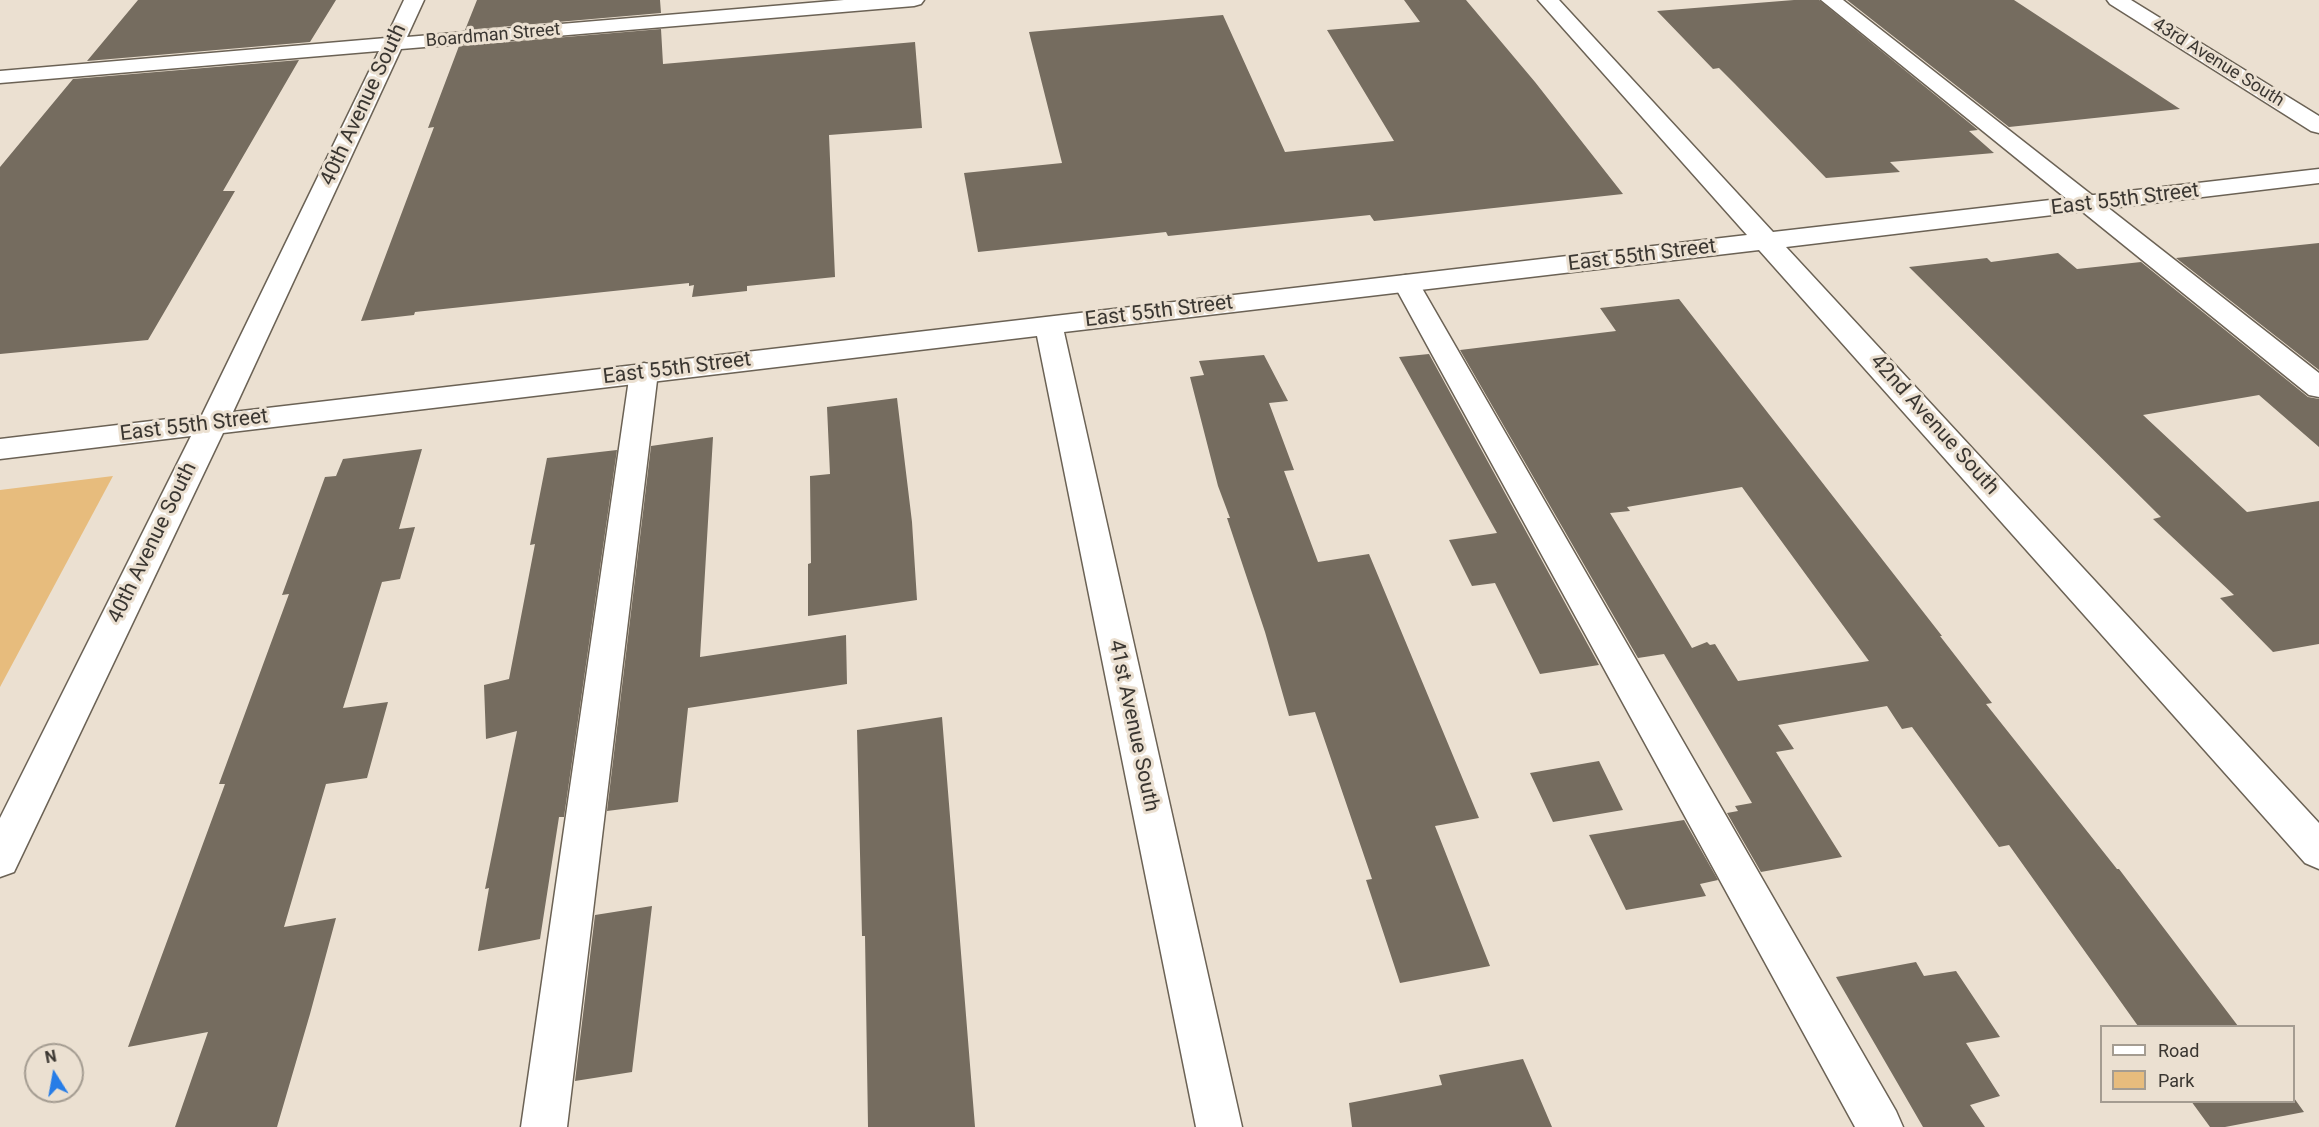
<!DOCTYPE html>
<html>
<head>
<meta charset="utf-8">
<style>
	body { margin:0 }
	#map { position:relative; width:2319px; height:1127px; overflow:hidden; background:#ebe0d1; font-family:Roboto,sans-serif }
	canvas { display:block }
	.legend { position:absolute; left:2100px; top:1025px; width:195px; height:78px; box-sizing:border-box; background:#ebe0d1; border:2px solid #a49c91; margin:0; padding:8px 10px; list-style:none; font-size:18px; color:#3a3631 }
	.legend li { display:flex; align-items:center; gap:12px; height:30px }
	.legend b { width:30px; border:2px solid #a49c91 }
	.north { position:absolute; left:24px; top:1043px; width:60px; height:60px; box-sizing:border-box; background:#ebe0d1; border:2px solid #a49c91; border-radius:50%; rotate:349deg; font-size:16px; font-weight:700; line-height:24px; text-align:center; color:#3a3631 }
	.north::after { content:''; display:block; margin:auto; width:21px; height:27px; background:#277de7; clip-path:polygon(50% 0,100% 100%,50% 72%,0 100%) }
</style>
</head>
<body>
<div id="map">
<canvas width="2319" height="1127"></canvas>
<ul class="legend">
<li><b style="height:8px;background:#fff"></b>Road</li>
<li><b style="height:16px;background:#e7bc7d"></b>Park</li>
</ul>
<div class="north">N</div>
</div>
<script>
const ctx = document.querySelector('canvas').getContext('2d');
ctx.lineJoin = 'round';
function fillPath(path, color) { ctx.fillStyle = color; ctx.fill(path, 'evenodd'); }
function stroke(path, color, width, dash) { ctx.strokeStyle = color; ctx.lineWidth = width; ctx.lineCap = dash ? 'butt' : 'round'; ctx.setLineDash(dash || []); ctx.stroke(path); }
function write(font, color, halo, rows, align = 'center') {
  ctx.font = font + ' Roboto,sans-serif'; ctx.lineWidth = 6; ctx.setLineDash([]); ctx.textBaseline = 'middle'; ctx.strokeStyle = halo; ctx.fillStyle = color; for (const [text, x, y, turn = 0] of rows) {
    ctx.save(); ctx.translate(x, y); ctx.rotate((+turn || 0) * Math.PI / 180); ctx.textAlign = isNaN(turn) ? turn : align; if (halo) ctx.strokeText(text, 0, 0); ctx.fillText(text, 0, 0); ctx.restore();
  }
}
const green = new Path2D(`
	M113 476 0 687V490Z`);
const building = new Path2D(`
	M138 0H336L310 42 87 61Z
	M477 0H660L661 13 465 30Z
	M1404 0H1466L1535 82 1623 194 1374 221 1370 215 1168 236 1166 232 978 252 964 173 1062 163 1029 32 1223 15 1285 152 1394 141 1327 30 1420 22Z
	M1794 0H1819L1978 130 1969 131 1994 153 1890 162 1900 172 1826 178 1735 84 1719 68 1713 69 1657 11Z
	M1847 0H2014L2180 109 2009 127Z
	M661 29 663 64 915 42 922 128 829 135 835 277 747 286V291L692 297 694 285 689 286V283L415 312 414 315 361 321 434 127 428 128 459 46Z
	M299 60 223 191H235L148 340 0 354V167L73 79Z
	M2319 243V370L2176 258Z
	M2058 253 2077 269 2141 262 2308 397 2319 399V447L2259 395 2143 415 2247 512 2319 501V644L2273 652 2220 598 2234 595 2153 519 2161 517 1909 267 1987 258 1991 262Z
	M1679 299 1942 636H1940L1992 703 1986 704 2117 869H2119L2238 1026H2138L2009 845 1999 847 1912 727 1902 729 1887 706 1778 725 1794 749 1776 752 1842 857 1761 872 1727 813 1738 811 1735 806 1752 803 1664 654 1638 658 1460 350 1616 331 1600 308ZM1742 487 1763 516 1869 661 1738 681 1715 644 1710 645 1707 642 1692 648 1610 513 1630 511 1627 507Z
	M1429 354 1599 665 1540 674 1495 583 1472 586 1449 540 1497 533 1399 357Z
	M1264 355 1288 401 1269 403 1294 470 1284 471 1318 562 1369 554 1479 818 1435 826 1490 966 1400 983 1366 880 1372 879 1315 712 1289 716 1265 632 1227 518H1230L1218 486 1190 377 1204 375 1199 361Z
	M897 398 912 522 917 600 808 616V564L811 563 810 476 830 474 827 407Z
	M713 437 700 657 846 635 847 684 688 708 678 802 607 811 651 446Z
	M422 449 399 529 415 527 400 579 382 582 343 708 388 702 367 778 326 784 284 927 336 918 310 1014 277 1127H175L208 1032 128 1047 225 784H219L289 594 282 595 325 477 336 476 343 459Z
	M617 450 564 817H559L540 939 478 951 489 888 485 889 517 731 486 739 484 685 509 679 535 544 530 545 547 458Z
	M942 717 975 1127H868L865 936H862L857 730Z
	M1599 761 1623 810 1553 822 1530 773Z
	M1684 820 1718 880 1700 884 1706 896 1626 910 1589 835Z
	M652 906 632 1072 575 1081 595 915Z
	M1916 962 1924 976 1956 971 2000 1037 1966 1043 2000 1096 1970 1105 1985 1127H1923L1836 977Z
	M1523 1059 1552 1127H1352L1349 1103 1442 1085 1439 1075Z
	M2294 1098 2304 1112 2225 1127H2210L2191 1101H2294Z`);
const lane = new Path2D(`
	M1821 0H1843L2319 373V397L2309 395Z
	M1406 275 1415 277 1419 283 1896 1111 1903 1127H1855L1393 283 1397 277Z
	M644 363 654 366 658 372 567 1127H521L630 372 634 366Z`);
const street = new Path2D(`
	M404 0H424L407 37 844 0H924L921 4 914 6 401 49 233 412 1747 235 1538 0H1559L1773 232 2319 169V183L1786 247 2319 823V869L2305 863 1759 250 1064 332 1242 1127H1196L1037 336 223 433 14 872 0 877V818L191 436 0 459V439L202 415 379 51 0 83V71L386 38Z
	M2107 0H2131L2319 116V133L2311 131 2110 4Z`);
const farStreetnames = [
	["Boardman Street",493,36,-5],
	["43rd Avenue South",2218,63,32]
];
const streetNames = [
	["40th Avenue South",364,105,-65],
	["East 55th Street",2125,200,-7],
	["East 55th Street",1642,256,-7],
	["East 55th Street",1159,312,-7],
	["East 55th Street",677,369,-7],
	["42nd Avenue South",1934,425,48],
	["East 55th Street",194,426,-7],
	["40th Avenue South",153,543,-64],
	["41st Avenue South",1133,726,78]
];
fillPath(green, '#e7bc7d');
fillPath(building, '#756c5f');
stroke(lane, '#6b6255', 3);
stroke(street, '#6b6255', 3);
fillPath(lane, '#fff');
fillPath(street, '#fff');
write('18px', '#3a3631', '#ebe0d1', farStreetnames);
write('21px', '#3a3631', '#ebe0d1', streetNames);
</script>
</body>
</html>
